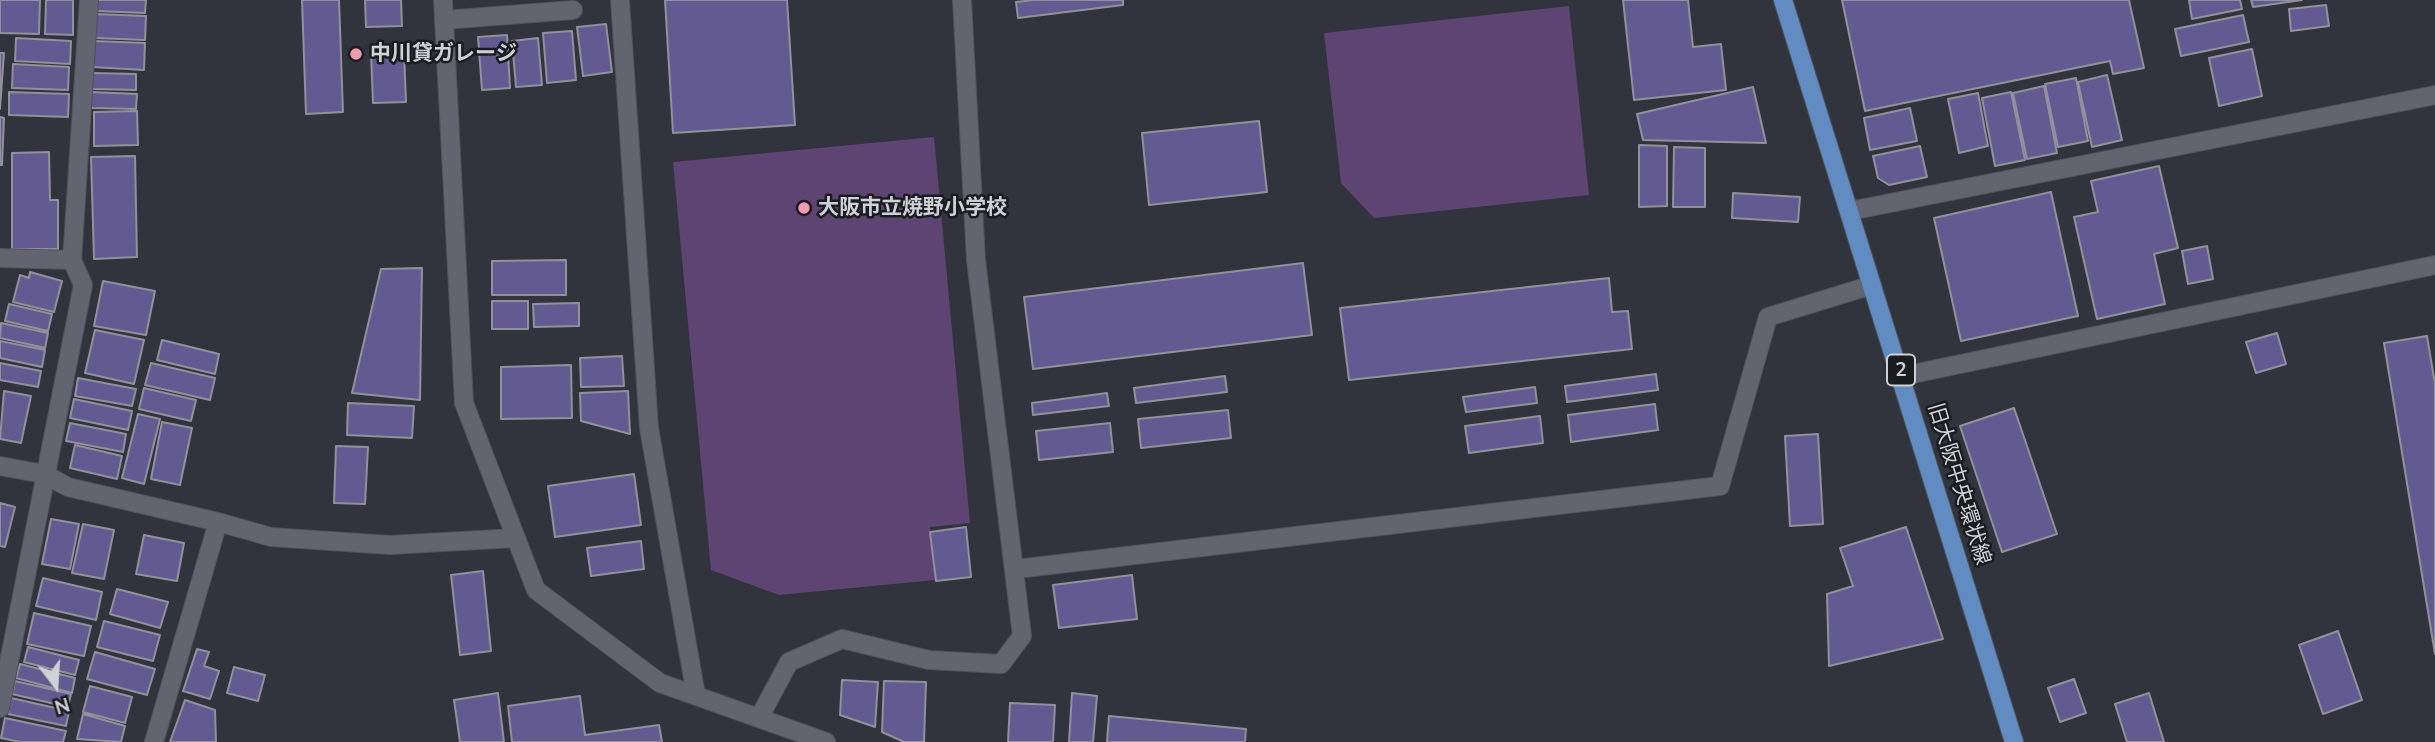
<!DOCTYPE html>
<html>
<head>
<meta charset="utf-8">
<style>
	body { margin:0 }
	#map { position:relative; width:2435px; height:742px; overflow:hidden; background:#31343d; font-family:Mulish,sans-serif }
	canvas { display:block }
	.north { position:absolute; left:21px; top:651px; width:70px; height:70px; -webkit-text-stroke:5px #1a1c20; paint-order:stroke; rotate:163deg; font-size:19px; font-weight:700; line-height:28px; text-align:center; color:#cfd1d7 }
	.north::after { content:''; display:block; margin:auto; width:24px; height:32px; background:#cfd1d7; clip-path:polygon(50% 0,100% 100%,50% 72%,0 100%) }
</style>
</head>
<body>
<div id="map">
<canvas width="2435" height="742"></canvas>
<div class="north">N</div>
</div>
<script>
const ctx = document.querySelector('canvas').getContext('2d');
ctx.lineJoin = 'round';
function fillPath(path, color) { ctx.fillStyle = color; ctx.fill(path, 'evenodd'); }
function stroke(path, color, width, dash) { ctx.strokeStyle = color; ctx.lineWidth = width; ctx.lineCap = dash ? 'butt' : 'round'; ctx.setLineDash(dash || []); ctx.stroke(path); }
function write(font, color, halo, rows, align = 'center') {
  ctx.font = font + ' Mulish,"Noto Sans JP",sans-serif'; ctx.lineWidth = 5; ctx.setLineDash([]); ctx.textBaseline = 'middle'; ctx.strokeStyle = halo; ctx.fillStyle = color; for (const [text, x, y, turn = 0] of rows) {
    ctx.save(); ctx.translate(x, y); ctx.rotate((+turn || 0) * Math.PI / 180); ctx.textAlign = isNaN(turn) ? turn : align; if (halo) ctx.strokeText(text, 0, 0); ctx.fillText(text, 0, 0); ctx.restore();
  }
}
const green = new Path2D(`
	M1569 6 1589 195 1374 218 1341 183 1324 33Z
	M934 137 970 523 930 527 935 580 779 595 711 570 673 162Z`);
const building = new Path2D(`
	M0 0H40L39 34 0 33Z
	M46 0H73V35L45 34Z
	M97 0H146L145 13 96 11Z
	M302 0H339L343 112 306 114Z
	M365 0H401L402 26 366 27Z
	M665 0H787L795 125 673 133Z
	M1033 0H1123V5L1018 18 1016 2Z
	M1623 0H1688L1693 47 1721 44 1726 90 1634 100Z
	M1842 0H2129L2144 68 2113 74 2110 61 1865 111Z
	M2189 0H2240L2242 9 2192 19Z
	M2251 0H2302L2253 7Z
	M2326 5 2329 26 2291 31 2289 9Z
	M96 14 146 16 145 40 95 38Z
	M2243 15 2249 42 2181 56 2175 29Z
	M606 24 612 72 583 76 577 27Z
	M572 31 576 80 547 83 543 33Z
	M507 35 510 88 482 90 478 37Z
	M16 38 71 41 70 64 15 61Z
	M538 38 542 85 516 87 512 41Z
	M94 41 145 43 144 70 92 67Z
	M2252 49 2262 96 2219 106 2209 58Z
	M404 52 406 102 373 103 371 54Z
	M0 53H4L0 109Z
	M13 64 69 67 68 90 12 88Z
	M92 73 136 74V90L92 89Z
	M2107 75 2122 140 2092 147 2078 82Z
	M2076 78 2088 141 2058 147 2045 84Z
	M2044 86 2057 153 2027 159 2013 93Z
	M1753 87 1766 143 1643 140 1637 114Z
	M9 92 69 94 68 117 9 115Z
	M91 92 137 94 136 109 91 108Z
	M2011 92 2025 160 1995 166 1982 98Z
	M1978 93 1988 146 1959 153 1948 99Z
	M1910 108 1917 141 1870 150 1864 118Z
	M137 111 138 145 94 146V112Z
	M0 117 4 118 2 165H0Z
	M1259 121 1267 192 1149 205 1142 133Z
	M1639 145 1667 146V206L1639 207Z
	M1920 146 1927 177 1889 185 1878 178 1873 156Z
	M1674 147 1705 148V207H1673Z
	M49 152 50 200H58V249H12V153Z
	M135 156 137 257 94 259 91 157Z
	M2159 166 2178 248 2154 254 2165 304 2097 319 2074 217 2098 212 2091 181Z
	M2051 192 2078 316 1961 341 1934 218Z
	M1733 193 1800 197 1798 222 1732 218Z
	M2207 246 2213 279 2188 284 2182 251Z
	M566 260V295H492V261Z
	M1303 263 1312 335 1033 369 1024 297Z
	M422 268 420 400 352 393 381 269Z
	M30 272 62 281 54 312 13 302 20 275 29 278Z
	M1609 278 1612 312 1628 311 1632 349 1349 380 1340 308Z
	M103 281 155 291 146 335 94 326Z
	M492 301H528V329H492Z
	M579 303V326L534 327 533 304Z
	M9 304 52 314 48 331 5 321Z
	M1 323 48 333 45 348 0 338Z
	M95 330 144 340 134 384 85 373Z
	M2277 333 2286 364 2256 373 2246 342Z
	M2427 336 2435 384V654L2384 343Z
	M162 340 219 354 215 374 157 360Z
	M0 341 45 350 42 367 0 358Z
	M622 356 624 386 581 387 580 358Z
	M0 363 41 371 38 387 0 380Z
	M151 363 215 378 210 400 145 385Z
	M571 365 572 418 501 419V367Z
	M1656 374 1658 390 1567 402 1565 386Z
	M1225 376 1227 392 1136 403 1134 388Z
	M78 378 136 389 132 406 75 396Z
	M1535 387 1537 403 1466 412 1463 397Z
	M144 388 196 400 191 421 139 409Z
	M4 391 31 396 21 443 0 439Z
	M628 391 630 434 581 421 580 393Z
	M1107 393 1109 406 1033 415 1032 403Z
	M74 399 132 411 128 430 70 418Z
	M348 403 414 406 412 438 347 435Z
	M1655 404 1658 430 1571 442 1568 415Z
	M2014 408 2057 534 2002 552 1960 426Z
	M1228 410 1231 438 1141 448 1138 419Z
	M138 414 160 419 144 484 122 478Z
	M1540 416 1543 443 1469 453 1465 426Z
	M162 422 192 428 180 485 151 479Z
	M70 423 126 434 123 452 66 441Z
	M1110 423 1113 452 1039 460 1036 431Z
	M1818 434 1823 524 1790 526 1785 436Z
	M75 445 122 456 117 479 70 468Z
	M336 446 368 447 365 504 334 503Z
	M634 474 641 525 555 537 548 486Z
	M0 503 15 507 5 547 0 546Z
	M51 519 79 524 70 569 42 564Z
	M83 524 114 530 104 579 72 573Z
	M966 527 971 577 936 581 930 532Z
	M1906 527 1943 639 1829 666 1827 594 1853 586 1840 548Z
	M144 535 184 543 177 581 136 574Z
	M641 541 644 569 591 576 587 548Z
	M483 571 491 651 460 655 451 575Z
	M1132 575 1137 619 1059 628 1053 585Z
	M43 578 102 592 96 620 36 606Z
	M117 589 168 602 160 628 110 614Z
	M34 613 91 626 84 656 27 644Z
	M104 621 160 635 153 661 97 647Z
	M2338 631 2362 700 2323 714 2299 645Z
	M28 647 79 660 75 675 24 662Z
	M197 649 209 652 204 666 219 671 210 699 183 691Z
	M95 652 155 669 147 695 87 679Z
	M20 664 75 678 72 693 16 678Z
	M234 667 265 675 258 701 227 693Z
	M2074 679 2086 713 2060 722 2048 688Z
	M842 680 878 682 875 727 840 715Z
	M15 681 71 694 68 707 12 694Z
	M884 681 926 682 924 742H904L882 732Z
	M90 686 132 697 125 723 83 712Z
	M498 693 504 742H460L454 700Z
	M1072 693 1097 696 1093 742H1069Z
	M2149 693 2164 742H2127L2115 704Z
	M580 696 585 735 659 725 662 742H512L508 706Z
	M11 698 69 711 66 726 8 714Z
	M185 700 215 710 216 742H170Z
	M1010 703 1055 705 1053 742H1008Z
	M83 714 125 726 121 742 77 739Z
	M1109 716 1246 729 1245 742H1107Z
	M5 718 66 731 63 742H20L1 738Z`);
const minor = new Path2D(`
	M443 0 464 403 536 590 660 683 826 742
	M620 0 649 428 696 695
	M444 20 573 10
	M1850 211 2435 95
	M0 258 72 260
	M1903 376 2435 265
	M0 466 44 474 68 487 218 522 271 537 390 545 516 538
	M1016 569 1720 486 1768 317 1872 285
	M0 708 83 285 72 260 89 0
	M759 718 789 662 842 639 929 660 1001 664 1022 636 976 260 962 0
	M154 742 218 522`);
const major = new Path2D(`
	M1783 0 2014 742`);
const markers = [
	[356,54,7,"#f29aae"],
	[804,208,7,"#f29aae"]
];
const shields = [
	[1901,370,28]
];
const shieldNames = [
	["2",1901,370]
];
const poiNames = [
	["中川貸ガレージ",370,54],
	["大阪市立焼野小学校",818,208]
];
const streetNames = [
	["旧大阪中央環状線",1959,484,73]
];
fillPath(green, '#5e4472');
fillPath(building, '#645a92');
stroke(building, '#91909b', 2);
stroke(minor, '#50525a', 20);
stroke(major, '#50525a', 20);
stroke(minor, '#62656f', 18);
stroke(major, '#608cc1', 18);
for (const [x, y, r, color] of markers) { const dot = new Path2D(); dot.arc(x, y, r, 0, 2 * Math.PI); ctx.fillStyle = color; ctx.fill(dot); stroke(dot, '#1a1c20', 2.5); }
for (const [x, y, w] of shields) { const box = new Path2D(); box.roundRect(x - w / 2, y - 15.5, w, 31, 5); ctx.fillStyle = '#1a1c20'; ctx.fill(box); stroke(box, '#cfd1d7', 2); }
write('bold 19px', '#cfd1d7', null, shieldNames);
write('bold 21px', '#cfd1d7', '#1a1c20', poiNames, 'left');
write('21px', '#cfd1d7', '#1a1c20', streetNames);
</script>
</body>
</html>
